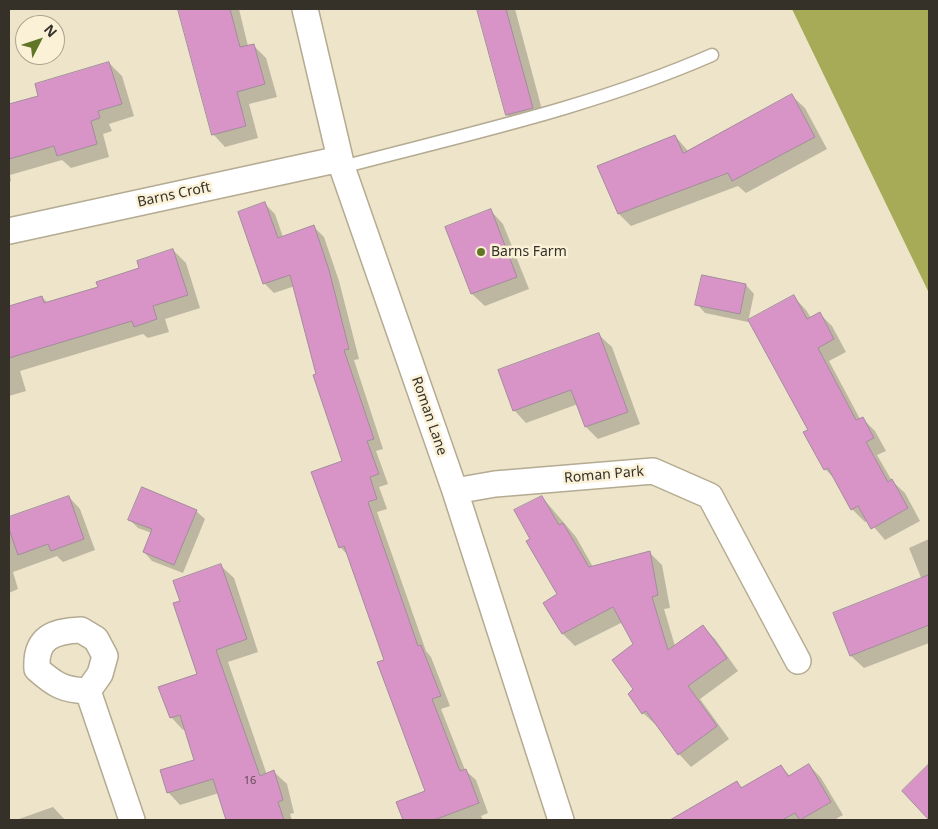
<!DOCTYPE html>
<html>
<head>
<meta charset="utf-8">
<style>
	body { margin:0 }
	#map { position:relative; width:938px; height:829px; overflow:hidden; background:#ede4ca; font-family:"Noto Sans",sans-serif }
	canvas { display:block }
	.frame { position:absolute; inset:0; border:10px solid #353128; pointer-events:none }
	.north { position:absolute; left:15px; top:15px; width:50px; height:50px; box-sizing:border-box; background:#faf1d7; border:1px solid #aba491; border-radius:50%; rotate:49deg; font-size:14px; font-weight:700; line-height:20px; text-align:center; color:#353128 }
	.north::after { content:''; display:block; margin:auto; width:18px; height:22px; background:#607525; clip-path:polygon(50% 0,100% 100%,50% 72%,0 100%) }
</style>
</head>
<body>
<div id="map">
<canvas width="938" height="829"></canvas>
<div class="frame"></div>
<div class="north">N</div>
</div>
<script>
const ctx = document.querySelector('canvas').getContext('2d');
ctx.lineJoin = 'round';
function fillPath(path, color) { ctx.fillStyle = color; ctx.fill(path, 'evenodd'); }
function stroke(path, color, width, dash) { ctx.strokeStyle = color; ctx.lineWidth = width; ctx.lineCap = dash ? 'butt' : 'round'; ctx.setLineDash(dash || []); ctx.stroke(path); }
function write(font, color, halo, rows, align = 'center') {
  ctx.font = font + ' "Noto Sans",sans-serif'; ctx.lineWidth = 5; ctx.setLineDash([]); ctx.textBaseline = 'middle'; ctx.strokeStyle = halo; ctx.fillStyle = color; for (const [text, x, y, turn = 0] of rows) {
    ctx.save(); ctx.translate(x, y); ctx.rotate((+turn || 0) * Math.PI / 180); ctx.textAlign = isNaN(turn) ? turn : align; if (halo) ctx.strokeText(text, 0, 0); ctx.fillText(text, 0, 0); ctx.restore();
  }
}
const forest = new Path2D(`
	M791 9H929V293L792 9Z`);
const shadow = new Path2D(`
	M179 9H239L248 46 253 45 266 58 277 97 249 104 258 138 225 147 213 134Z
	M479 9H515L545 121 520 127 507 115Z
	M109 63 122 76 134 116 109 124 112 131 103 134 109 157 71 168 62 160 10 175 11 181 9 182V106L40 96Z
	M792 96 805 108 827 149 746 193 738 186 631 226 619 214 599 167 675 136 688 151Z
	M265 204 275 214 283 237 314 227 324 237 339 281 359 359 354 360 383 449 376 451 388 484 379 487 387 509 377 512 426 651 431 657 450 706 441 709 465 770 476 780 488 813 481 816 483 820H404L397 803 427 792 385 660 349 556 340 547 343 462 295 286 274 293 264 283Z
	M491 211 503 224 529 289 485 306 472 294Z
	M173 250 186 263 200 308 165 319 169 332 148 338 143 334 20 371 26 391 9 396V307L42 297 48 303 99 288 141 269Z
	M746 285 754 294 748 322 705 313 697 304Z
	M794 297 806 310 811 318 820 314 832 326 846 352 829 361 860 419 862 418 875 431 886 451 877 455 892 481 905 493 920 521 885 540 868 520 865 522 852 509 835 479 825 469 810 430Z
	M599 335 612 347 640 424 598 439 586 427 578 404 526 423 514 410Z
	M69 497 80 509 95 550 63 562 57 556 13 572 18 589 9 593V518Z
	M542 497 576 537 593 567 649 552 662 565 670 608 664 609 675 646 702 626 715 639 738 671 700 699 729 739 691 767 679 754 657 724 656 725 643 713 635 690V645L623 622 575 646 563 634 544 603 559 595 531 539Z
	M196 511 205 519 183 573 152 561 144 552 152 533 138 528 130 520Z
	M929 539V643L864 668 851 656 835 614 922 580 909 548Z
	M221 566 234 578 258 652 228 662 267 775 274 772 287 784 294 813 290 814 292 820H228L219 793 180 805 168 792 195 761 186 729 183 730 171 717 199 674 181 602Z
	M809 765 821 778 843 815 834 820H683L737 783 743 788 781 766 790 776Z
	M929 766V818L903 791Z
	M53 807 65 820H16Z`);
const building = new Path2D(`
	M178 9H230L240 47 254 44 265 84 237 92 246 126 212 135Z
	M477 9H506L533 108 506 115Z
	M109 62 122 104 98 111 100 118 91 121 97 144 57 156 54 146 9 159V104L38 96 35 84Z
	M792 94 815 137 732 181 728 173 618 214 597 166 675 135 683 153Z
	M265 202 278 238 314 225 329 270 349 349 344 350 374 439 367 441 379 474 370 477 377 499 368 502 418 646 421 645 441 696 432 699 460 771 466 769 479 803 434 820H403L396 802 425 791 377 662 384 660 344 546 339 548 311 472 342 461 313 375 316 374 290 275 263 284 238 212Z
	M491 209 517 277 471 294 445 227Z
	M173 249 188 295 153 306 157 319 134 327 132 321 9 358V306L42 296 44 303 98 287 96 282 139 268 137 261Z
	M702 275 746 284 740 314 695 305Z
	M794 295 807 319 820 312 834 339 818 348 856 420 863 417 874 438 866 442 888 482 892 479 908 508 871 529 858 506 851 510 828 468 824 470 803 432 808 430 748 320Z
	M599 333 628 412 585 427 571 390 513 411 498 370Z
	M142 487 197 510 174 565 143 552 152 529 128 520Z
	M69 496 84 539 51 551 48 544 18 555 9 529V517Z
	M542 496 559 525 563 523 589 567 650 551 658 595 652 597 668 650 703 625 727 658 688 686 717 726 678 755 646 711 642 714 628 694 633 689 612 660 633 644 613 607 562 634 543 603 557 594 526 541 530 539 514 510Z
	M221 564 247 639 216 650 260 776 274 770 283 800 278 802 284 820H226L213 779 167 793 160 770 194 760 180 715 170 718 158 687 197 674 173 603 180 601 173 581Z
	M929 575V625L850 656 833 613Z
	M809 764 831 802 800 820 795 813 782 820H670L737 781 741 788 781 765 788 776Z
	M929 764V820L902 791Z`);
const service = new Path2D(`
	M342 167C467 134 593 107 712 55`);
const minor = new Path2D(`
	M305 9 342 167 455 491 561 820
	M9 231 340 159
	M455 491 495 484 653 471 710 496 798 661
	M81 630 96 639 105 656 100 674 88 691C63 690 55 685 37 669 35 637 54 631 81 630Z
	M88 691 132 820`);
const markers = [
	[481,252,5,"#607525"]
];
const numberNames = [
	["16",250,781]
];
const streetNames = [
	["Barns Croft",174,195,-12],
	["Roman Lane",429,416,71],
	["Roman Park",604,475,-5]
];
const poiNames = [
	["Barns Farm",491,252]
];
fillPath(forest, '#a7aa57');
fillPath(shadow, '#0003');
fillPath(building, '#d994c7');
stroke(building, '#a28b9b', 1);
stroke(service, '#b4ab92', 15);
stroke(minor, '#b4ab92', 28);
stroke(service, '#fff', 12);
stroke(minor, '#fff', 25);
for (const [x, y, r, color] of markers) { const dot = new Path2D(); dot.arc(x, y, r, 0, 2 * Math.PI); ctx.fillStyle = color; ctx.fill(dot); stroke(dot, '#faf1d7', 2); }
write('11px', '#5e4a50', null, numberNames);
write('14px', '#353128', '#faf1d7', streetNames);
write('14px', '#353128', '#faf1d7', poiNames, 'left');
</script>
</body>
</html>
